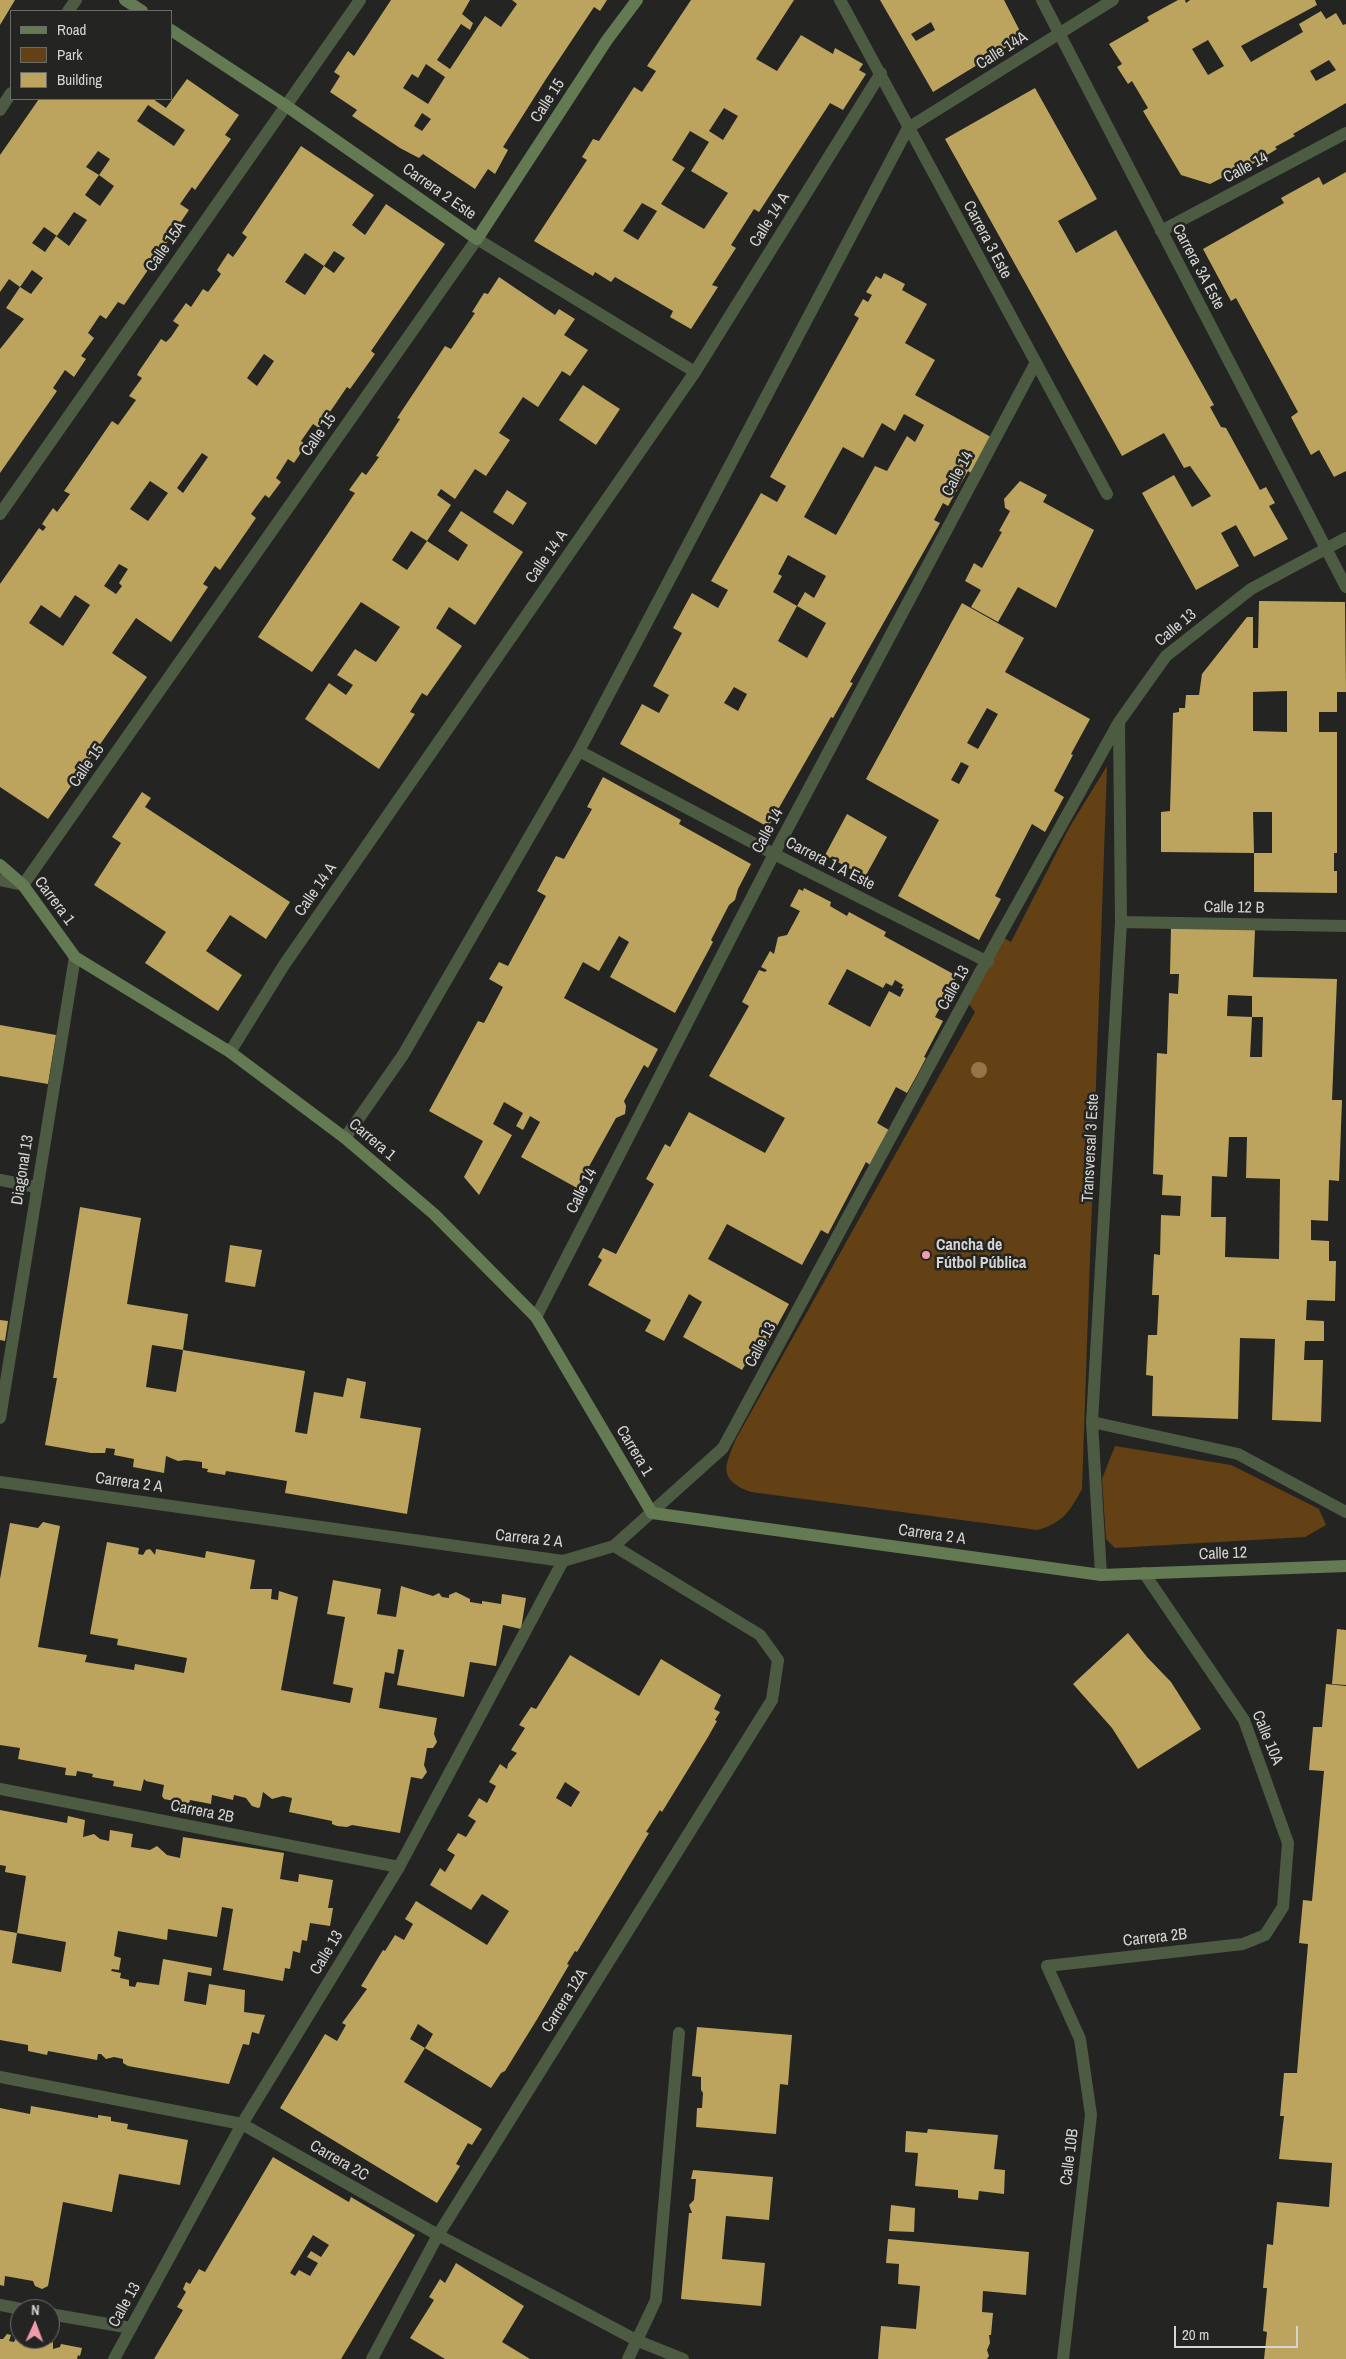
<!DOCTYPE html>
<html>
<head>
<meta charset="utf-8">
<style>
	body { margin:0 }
	#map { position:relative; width:1346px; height:2359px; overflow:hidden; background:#242522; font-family:"Archivo Narrow",sans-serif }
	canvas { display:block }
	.legend { position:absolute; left:10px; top:10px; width:162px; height:90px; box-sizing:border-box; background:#242522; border:1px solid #6b6b69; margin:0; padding:6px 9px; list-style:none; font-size:15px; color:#d5d5d3 }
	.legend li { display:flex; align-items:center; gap:10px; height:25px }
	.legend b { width:25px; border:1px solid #6b6b69 }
	.north { position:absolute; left:10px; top:2299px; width:50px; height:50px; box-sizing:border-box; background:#242522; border:1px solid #6b6b69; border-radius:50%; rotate:2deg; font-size:14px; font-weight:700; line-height:20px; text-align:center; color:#d5d5d3 }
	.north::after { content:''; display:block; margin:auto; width:18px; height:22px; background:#f29aad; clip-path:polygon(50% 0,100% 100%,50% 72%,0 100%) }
	.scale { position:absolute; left:1174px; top:2326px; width:124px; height:22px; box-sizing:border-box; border:2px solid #d5d5d3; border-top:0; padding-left:6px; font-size:15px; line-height:18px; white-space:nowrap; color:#d5d5d3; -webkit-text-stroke:4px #242522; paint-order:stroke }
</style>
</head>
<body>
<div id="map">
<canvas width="1346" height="2359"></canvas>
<ul class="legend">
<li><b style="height:6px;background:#647a53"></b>Road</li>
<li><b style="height:14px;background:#634115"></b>Park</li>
<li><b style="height:14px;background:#bda45e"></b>Building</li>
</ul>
<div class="north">N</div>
<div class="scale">20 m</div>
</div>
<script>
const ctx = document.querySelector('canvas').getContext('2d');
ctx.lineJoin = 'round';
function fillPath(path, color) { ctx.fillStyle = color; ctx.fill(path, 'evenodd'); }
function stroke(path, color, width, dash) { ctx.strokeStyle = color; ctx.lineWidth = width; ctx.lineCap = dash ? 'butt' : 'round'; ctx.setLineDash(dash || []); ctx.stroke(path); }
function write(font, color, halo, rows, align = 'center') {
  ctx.font = font + ' "Archivo Narrow",sans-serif'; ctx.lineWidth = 5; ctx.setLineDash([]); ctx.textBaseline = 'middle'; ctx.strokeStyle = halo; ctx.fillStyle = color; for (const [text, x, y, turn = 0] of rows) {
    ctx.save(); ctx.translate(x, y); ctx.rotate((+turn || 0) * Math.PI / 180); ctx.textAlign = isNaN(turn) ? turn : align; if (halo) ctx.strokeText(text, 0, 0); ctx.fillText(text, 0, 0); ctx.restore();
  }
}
const green = new Path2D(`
	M1107 766 1082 1489C1070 1511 1063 1523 1037 1530L751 1492C718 1480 724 1467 736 1439L975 1012 969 1004 1004 938 1011 942 1069 828Z
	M1115 1446 1231 1465 1319 1509 1326 1525 1305 1537 1115 1548 1106 1539 1102 1479Z`);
const building = new Path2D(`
	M0 0H15L0 25Z
	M391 0H470L462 14 473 23 470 30 461 24 437 60 450 69 485 16 501 27 517 4 512 0H607L600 11 594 7 546 79 503 147 508 150 495 174 488 169 475 189 423 154 419 158 400 148 352 116 357 110 330 92 340 76 334 72 348 51 354 56ZM426 64 445 77 428 104 403 88 412 74 418 78ZM422 113 431 119 422 131 414 126Z
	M691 0H794L756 59 777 71 801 35 833 54 835 48 863 64 859 70 866 74 843 110 830 103 759 212 754 209 731 245 736 248 712 285 718 287 691 329 670 317 673 311 615 277 611 282 595 272 593 276 534 241 587 160 582 157 593 139 599 141 634 87 642 92 656 71 647 66ZM724 108 738 116 723 140 709 131ZM690 131 709 142 691 171 728 193 704 229 661 204 685 168 672 160ZM642 203 657 211 638 240 623 231Z
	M880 0H1004L1023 37 933 92ZM931 22 935 30 916 41 911 34Z
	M1178 0H1185L1186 3 1190 0H1315L1317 5 1241 46 1251 62 1303 32 1299 24 1321 11 1326 19 1336 13 1343 25 1346 24V103L1293 134 1295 136 1275 147 1277 149 1236 174 1235 171 1210 184 1181 175 1143 111 1148 108 1132 81 1128 84 1117 67 1122 64 1109 44 1149 21 1147 17ZM1208 40 1224 66 1208 75 1192 49ZM1329 60 1336 70 1316 81 1310 71Z
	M187 79 239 115 225 135 231 139 195 190 192 187 180 204 189 210 124 305 118 302 106 319 100 315 88 333 94 338 81 356 86 359 74 377 65 370 53 388 57 391 0 473V349L24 319 6 308 20 287 9 279 0 292V155L39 99H153L166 108ZM148 105 185 130 174 146 137 121ZM98 151 110 159 99 175 114 186 100 206 85 195 99 175 86 167ZM74 212 87 220 69 246 56 236 45 252 32 243 44 227 57 236ZM32 270 43 278 31 294 20 287Z
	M1035 88 1097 199 1058 221 1076 253 1116 230 1214 405 1210 407 1221 427 1226 428 1260 490 1266 487 1275 503 1269 506 1288 539 1254 557 1236 525 1221 533 1239 566 1196 590 1142 493 1174 475 1192 507 1211 496 1190 466 1184 468 1164 433 1122 456 945 139Z
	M301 146 374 195 352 225 365 235 386 204 445 244 371 351 375 354 350 389 347 387 319 428 313 424 301 441 306 445 294 463 288 459 276 478 281 482 269 498 265 495 251 514 256 518 220 570 215 566 203 584 208 587 171 642 136 618 112 653 147 677 48 819 0 787V584L39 528 43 531 46 527 42 524 53 508 57 512 70 494 64 491 112 421 118 425 136 400 129 396 142 378 137 375 139 371 161 339 166 342 171 337 179 325 173 321 186 303 191 307 203 289 208 292 221 274 217 270 228 253 233 257 247 237 242 233ZM334 251 345 258 334 273 324 266 305 295 285 282 305 253 324 266ZM264 354 274 361 257 386 247 378ZM202 453 208 457 183 493 177 488ZM150 481 168 493 148 521 130 509ZM119 564 128 569 119 583 122 586 116 594 104 586ZM75 595 90 605 63 646 29 623 41 605 60 618Z
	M1346 172V471L1334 477 1319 450 1311 455 1291 417 1298 412 1236 298 1231 301 1203 249 1284 203 1281 198 1319 177 1323 185Z
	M884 273 905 284 902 290 927 304 905 343 935 360 915 395 991 437 971 473 968 471 948 506 943 503 934 520 940 523 850 682 853 683 833 718 831 717 768 827 620 744 642 704 659 713 669 695 653 686 682 633 673 628 692 593 718 608 728 590 711 581 761 493 777 502 786 486 770 477 859 318 854 315 863 299 868 302 872 295 866 292 876 276 881 279ZM904 414 924 425 915 442 907 436 887 471 875 466 836 535 804 517 843 447 863 458 882 423 895 431ZM788 555 826 576 814 598 805 592 797 606 826 623 807 658 778 641 797 606 773 592 782 576 778 574ZM734 687 747 694 738 711 724 703Z
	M499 277 555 315 559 309 575 319 564 335 588 350 570 376 562 371 538 407 523 397 499 433 510 440 486 476 475 469 455 499 441 489 437 495 451 505 427 541 411 531 392 560 407 570 427 541 458 561 468 545 448 531 461 511 523 552 475 625 449 607 436 628 462 646 427 696 422 693 410 712 415 714 379 769 305 719 329 683 346 695 353 685 337 675 355 649 376 662 400 627 361 602 312 672 258 637 355 493 349 490 362 472 366 475 379 457 376 456 400 419 397 418 445 346 451 349 475 313 472 312 484 293 488 294Z
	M583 385 620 409 596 445 559 420Z
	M1020 481 1047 495 1043 502 1094 530 1056 608 1018 587 998 622 971 607 981 590 965 581 974 563 982 568 1002 532 999 531 1010 511 1005 508 1004 499Z
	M507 490 527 503 513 525 493 512Z
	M1259 601 1345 602 1346 692H1337V712H1319V732H1337V853H1334V871H1337V893L1254 892V853L1161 852V812L1170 811 1173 713 1179 712V708H1185L1186 695H1199L1202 674 1247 617H1253V648H1258ZM1287 691V732L1253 731V692ZM1253 812H1272V853H1254Z
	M962 603 1024 638 1005 672 1090 719 1071 754 1073 755 1054 791 1064 797 1045 832 1032 824 995 896 1001 899 979 940 898 896 939 820 866 779ZM987 708 998 714 978 749 967 743ZM961 762 969 766 959 784 951 780Z
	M603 777 681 820 679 824 751 864 738 889 735 900 729 905 711 940 713 942 675 1013 610 977 629 942 619 936 599 971 583 962 564 998 658 1049 648 1068 644 1065 624 1101 626 1106 625 1114 616 1118 577 1188 521 1157 540 1122 530 1116 523 1130 516 1126 523 1113 504 1102 493 1124 512 1135 479 1195 464 1177 483 1141 429 1111 478 1021 484 1023 503 987 489 979 499 962 508 966 546 896 537 891 556 856 564 859 592 809 587 807Z
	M142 792 151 798 145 807 290 902 266 939 230 915 206 951 242 975 218 1011 145 963 166 932 94 885 121 843 112 837Z
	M847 814 887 837 865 877 825 855Z
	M804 888 831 902 830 906 847 916 849 912 886 932 884 936 957 976 935 1017 943 1021 924 1057 926 1058 917 1075 907 1093 896 1087 877 1123 889 1130 870 1165 866 1162 828 1234 821 1230 802 1265 727 1224 708 1259 789 1304 760 1357 752 1353 742 1370 683 1337 702 1302 689 1294 664 1341 645 1331 651 1320 588 1285 602 1260 598 1257 603 1248 616 1254 654 1184 646 1179 665 1144 670 1147 689 1112 765 1153 785 1118 709 1076 749 1006 742 1002 759 970 765 972 767 970 761 967 770 951 774 954 778 937 787 935 800 911 790 906 799 889 803 891ZM847 969 883 988 886 983 892 986 895 980 903 985 901 988 904 989 900 997 889 991 870 1027 828 1004Z
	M1171 927 1255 930 1253 977 1337 979 1332 1100H1342L1339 1181 1329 1180 1328 1221 1311 1220V1240L1329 1241V1261H1336L1335 1301 1307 1300 1306 1320 1324 1321V1341H1305L1304 1360H1323L1321 1422 1272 1420 1275 1339 1240 1338 1238 1419 1152 1416 1153 1376 1146 1375 1148 1335H1157L1159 1295H1152L1154 1254 1160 1255 1161 1215 1180 1216 1181 1196 1162 1195 1163 1175 1153 1174 1157 1053 1167 1054 1169 993 1178 994 1179 974H1170ZM1228 995 1252 996V1017L1227 1016ZM1252 1017H1263L1262 1057H1250ZM1229 1137H1247L1246 1178 1280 1179 1279 1259 1225 1257 1226 1217H1211L1212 1176 1227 1177Z
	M0 1025 56 1035 48 1084 0 1076Z
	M80 1207 141 1218 127 1304 188 1314 183 1350 152 1345 146 1387 176 1392 183 1350 305 1371 295 1432 307 1434 314 1392 343 1397 347 1378 366 1382 360 1418 421 1428 407 1514 285 1493 287 1481 226 1471 225 1475 207 1472 208 1469 202 1468V1462L186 1460 178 1461 166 1456 164 1473 133 1467 134 1459 114 1455 115 1449 106 1448 105 1453H91L45 1445 57 1378H53Z
	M230 1245 262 1250 255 1287 225 1282Z
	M0 1320 8 1321 5 1341 0 1340Z
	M43 1522 60 1526 38 1647 87 1655 85 1662 134 1670 135 1664 184 1673 187 1658 117 1645 118 1639 90 1634 107 1542 139 1548 138 1554 143 1555 146 1550 150 1549 155 1555 156 1549 205 1558 206 1551 255 1560 250 1589H272L271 1599 278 1600 279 1591 298 1597 281 1690 350 1703 353 1688 333 1684 345 1617 327 1614 333 1580 381 1589 377 1614 396 1617 401 1586 433 1596 439 1593 442 1597 449 1598V1595L456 1592 470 1599V1602L482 1604V1601L501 1604 502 1594 526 1598 521 1629 503 1625 496 1666 470 1662 464 1697 397 1685 404 1650 398 1649 394 1674 385 1672 379 1708 437 1718 434 1734 437 1742 433 1748H427L424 1765 427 1772 422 1779 411 1777 400 1833 352 1825 347 1827 337 1826 332 1824V1821L289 1812 292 1798 283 1796 272 1799 263 1792 260 1807 258 1808 252 1806 246 1798 234 1795 233 1800 212 1795 211 1804 190 1800 189 1804 164 1799 162 1796 164 1785 146 1781 144 1779 141 1791 113 1786 114 1781 92 1777 93 1774 77 1771 76 1776 65 1775 66 1768 18 1759 20 1748 0 1745V1579L10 1523 38 1528Z
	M1337 1629 1346 1630V1685L1332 1684Z
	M1128 1633 1147 1657 1171 1682 1201 1729 1138 1769 1112 1728 1073 1684Z
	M570 1655 639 1696 661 1659 721 1695 714 1709 720 1712 715 1720 717 1721 708 1737 662 1812 660 1810 646 1832 649 1833 577 1952 575 1951 567 1964 569 1965 536 2021 505 2071 501 2073 491 2088 425 2048 433 2034 418 2024 410 2039 425 2048 404 2082 482 2129 472 2145 468 2143 456 2164 460 2166 437 2203 280 2108 325 2034 337 2041 346 2025 342 2023 367 1989 361 1986 383 1950 385 1951 395 1935 404 1940 413 1924 405 1919 416 1901 487 1945 509 1911 482 1894 471 1910 430 1885 440 1868 445 1872 455 1855 447 1850 458 1833 466 1837 476 1821 468 1816 479 1798 487 1803 496 1786 489 1782 500 1764 507 1769 508 1764 517 1753 511 1750 525 1728 519 1725 531 1707 536 1709ZM565 1782 580 1792 571 1807 556 1798Z
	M1326 1684 1346 1686V2359H1264L1267 2332 1263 2331 1267 2288H1263L1267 2244 1273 2245 1277 2202 1329 2207 1332 2163 1279 2159 1284 2116H1280L1284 2073H1297L1308 1944 1299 1943 1303 1900 1312 1901 1324 1771 1309 1770 1313 1727H1322Z
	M0 1810 67 1823 68 1816 85 1820 83 1837 94 1834 100 1839 109 1841 110 1830 133 1834 131 1847 150 1850 157 1846 167 1855 180 1858 183 1837 284 1853 280 1879 298 1882 299 1874 333 1880 328 1908H333L330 1926 310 1923 307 1941 302 1940 300 1953 293 1951 290 1969 285 1968 283 1981 223 1970 233 1909 222 1907 217 1937 168 1929 167 1940 118 1931 114 1956 121 1958 119 1970 112 1969 111 1971 121 1973 120 1978 129 1980V1986L135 1987 137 1982 159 1985 163 1959 212 1968 211 1976 188 1972 184 2001 206 2005 209 1984 245 1990 244 2012 265 2015 259 2034 252 2032 249 2045 243 2044 229 2084 128 2066 123 2063V2059L114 2057 106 2059 101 2054H98L97 2060 48 2051 47 2055 28 2051V2045L0 2040V1930L17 1933 12 1963 61 1972 66 1942 17 1933 26 1876 5 1872 6 1866 0 1865Z
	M697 2027 792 2035 788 2085 780 2084 776 2134 696 2127 697 2108H702L703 2093 701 2090V2077L692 2076Z
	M31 2106 98 2118V2115L111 2117V2121L128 2124 127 2129 188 2140 180 2185 119 2174 112 2212 63 2202 48 2286 42 2289 35 2286 33 2281 5 2276 4 2286 0 2285V2108L30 2114Z
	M928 2129 998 2135 994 2169 1005 2170 1004 2194 979 2191 978 2200 958 2198V2190L915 2186 918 2153 905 2152 906 2131 927 2133Z
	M273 2157 347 2201 349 2202 351 2197 415 2235 341 2359H154L183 2310 177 2307 186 2292 183 2289 186 2282 190 2284 199 2269 205 2272ZM313 2235 329 2245 321 2257 311 2251 307 2257 318 2263 310 2276 299 2270 295 2276 290 2273Z
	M693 2170 773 2177 769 2220 726 2216 722 2259 765 2263 761 2306 681 2299 689 2213H692L689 2205 694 2200 696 2179H691Z
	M891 2205 915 2208 914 2232 889 2231Z
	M888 2239 1029 2252 1026 2295 983 2291 982 2312 993 2313 991 2335H989L990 2343 987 2350 989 2356 987 2359H878L881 2326 916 2329 920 2286 898 2284 899 2264 886 2263Z
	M456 2263 524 2306 502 2342 530 2359H445L410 2338 434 2300 429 2297 440 2279 445 2283Z
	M7 2334 11 2335 9 2341 14 2342 17 2336 24 2339 23 2346 30 2348 35 2349 53 2342V2349L60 2347 61 2344 82 2348 80 2356 78 2355 77 2359H0V2339H3Z`);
const street = new Path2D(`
	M840 0 1107 494
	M1042 0 1346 587
	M68 11 76 0
	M0 110 11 93
	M1161 231 1346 133
	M0 514 360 0
	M579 751 774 854 988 962
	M0 880 23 885 477 239 695 372
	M1121 922 1346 926
	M230 1052 284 965 695 372 881 73
	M345 1138 403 1055 579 751 908 128 1113 0
	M0 1180 36 1187
	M536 1317 774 854 1035 364
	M0 1418 75 957
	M1092 1422 1238 1454 1346 1512
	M0 1482 563 1561 614 1546 723 1448 999 937 1119 722 1166 656 1251 589 1346 538
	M1101 1575 1092 1422 1121 922 1119 724
	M0 1789 399 1867
	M0 2077 242 2124 438 2235 638 2341 683 2359
	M0 2305 21 2309
	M50 2314 131 2328
	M114 2359 242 2124 399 1867 563 1561
	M372 2359 438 2235 772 1700 778 1660 760 1635 614 1546
	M628 2359 656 2300 679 2033
	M1063 2359 1091 2115 1080 2039 1047 1966 1243 1944 1265 1935 1283 1907 1288 1843 1244 1720 1144 1573`);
const secondary = new Path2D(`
	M125 0 142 11
	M171 30 285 105 477 239 607 40 637 0
	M0 865 23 885 75 957 230 1052 345 1138 434 1214 536 1317 652 1513 1101 1575 1346 1566`);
const trees = [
	[979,1070]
];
const markers = [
	[926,1255,5,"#f29aad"]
];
const streetNames = [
	["Calle 14A",1002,51,-32],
	["Calle 15",548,101,-57],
	["Calle 14",1246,168,-28],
	["Carrera 2 Este",439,192,35],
	["Calle 14 A",770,220,-58],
	["Carrera 3 Este",987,240,62],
	["Calle 15A",166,247,-55],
	["Carrera 3A Este",1198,267,62],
	["Calle 15",319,435,-55],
	["Calle 14",958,474,-62],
	["Calle 14 A",547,557,-55],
	["Calle 13",1176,628,-40],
	["Calle 15",87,766,-55],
	["Calle 14",768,831,-62],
	["Carrera 1 A Este",830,864,27],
	["Calle 14 A",316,890,-55],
	["Carrera 1",54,901,53],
	["Calle 12 B",1234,908,1],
	["Calle 13",954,988,-61],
	["Carrera 1",372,1140,40],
	["Transversal 3 Este",1091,1148,-87],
	["Diagonal 13",23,1170,-81],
	["Calle 14",582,1191,-63],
	["Calle 13",761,1345,-62],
	["Carrera 1",634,1451,59],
	["Carrera 2 A",129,1483,8],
	["Carrera 2 A",932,1535,8],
	["Carrera 2 A",529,1539,6],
	["Calle 12",1223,1554,-2],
	["Calle 10A",1267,1738,68],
	["Carrera 2B",202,1812,11],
	["Carrera 2B",1155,1938,-6],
	["Calle 13",327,1953,-59],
	["Carrera 12A",565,2001,-58],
	["Calle 10B",1070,2157,-83],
	["Carrera 2C",339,2161,30],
	["Calle 13",125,2305,-61]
];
const poiNames = [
	["Cancha de",936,1246],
	["Fútbol Pública",936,1264]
];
fillPath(green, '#634115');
fillPath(building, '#bda45e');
stroke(street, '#4d5b43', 12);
stroke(secondary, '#647a53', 12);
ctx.fillStyle = '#997447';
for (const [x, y] of trees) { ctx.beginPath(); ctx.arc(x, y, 8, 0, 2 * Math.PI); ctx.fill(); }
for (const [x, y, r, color] of markers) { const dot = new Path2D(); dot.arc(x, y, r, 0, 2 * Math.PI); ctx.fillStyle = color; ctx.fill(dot); stroke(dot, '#242522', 2); }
write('16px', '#d5d5d3', '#242522', streetNames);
write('bold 16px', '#d5d5d3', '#242522', poiNames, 'left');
</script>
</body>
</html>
